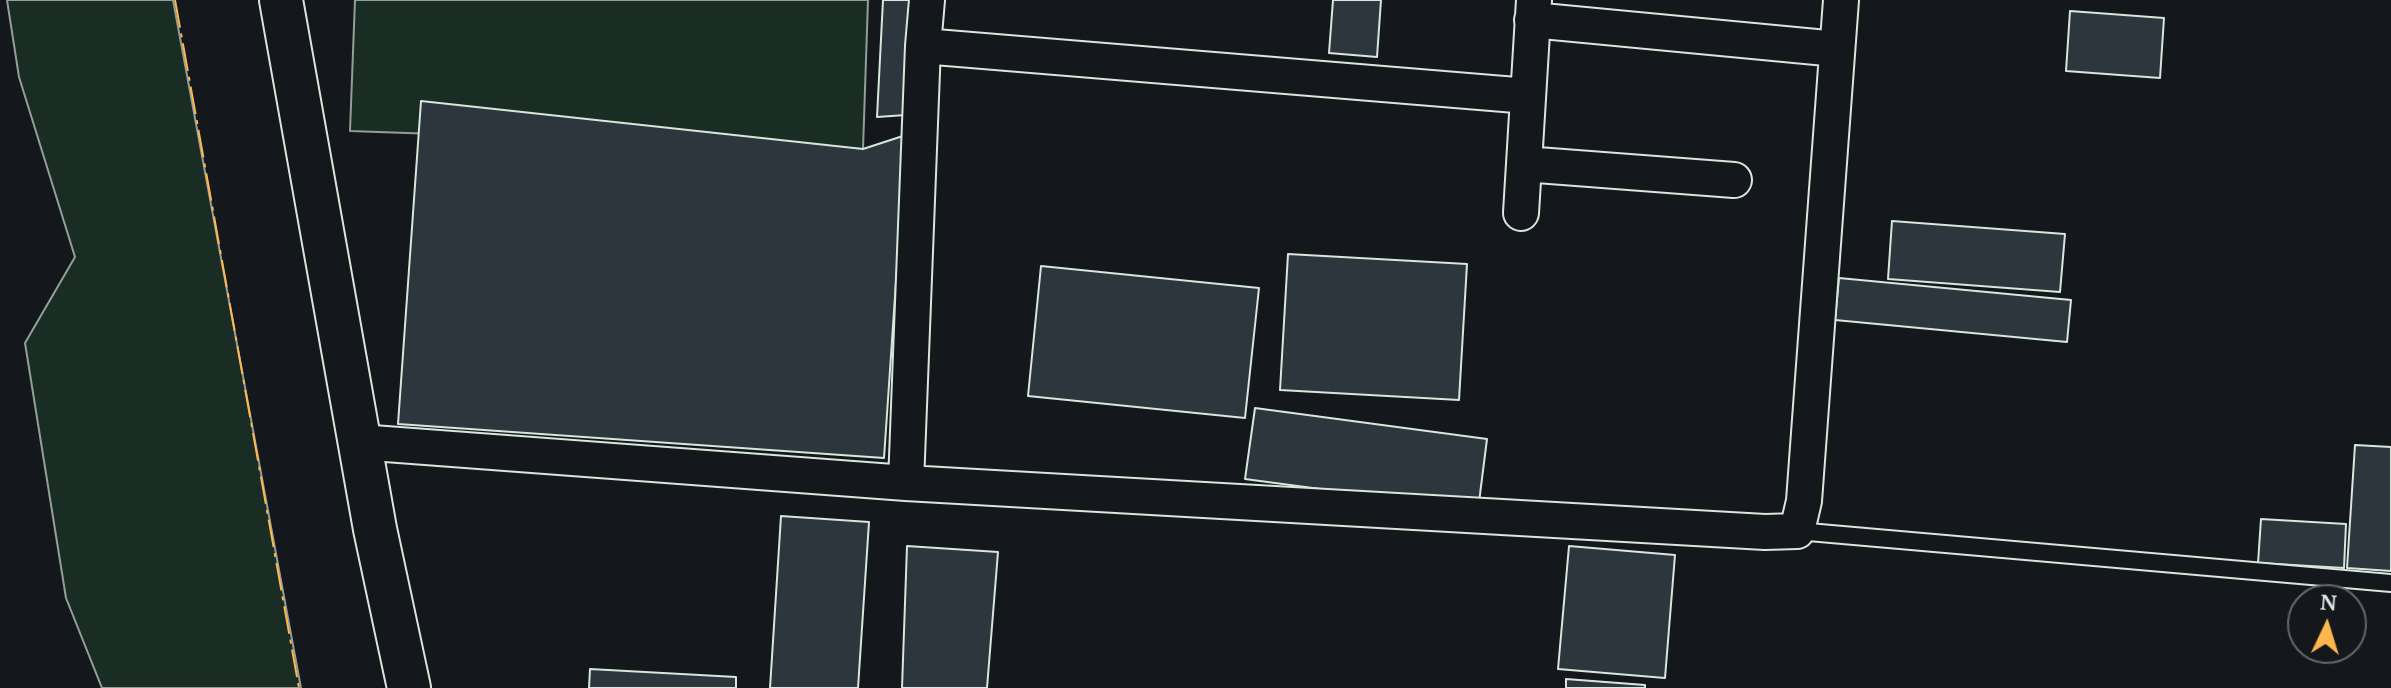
<!DOCTYPE html>
<html>
<head>
<meta charset="utf-8">
<style>
	body { margin:0 }
	#map { position:relative; width:2391px; height:688px; overflow:hidden; background:#14181c; font-family:"PT Serif",serif }
	canvas { display:block }
	.north { position:absolute; left:2287px; top:584px; width:80px; height:80px; box-sizing:border-box; background:#14181c; border:2px solid #626a69; border-radius:50%; rotate:4deg; font-size:22px; font-weight:700; line-height:32px; text-align:center; color:#d8e6dc }
	.north::after { content:''; display:block; margin:auto; width:28px; height:36px; background:#ffb74d; clip-path:polygon(50% 0,100% 100%,50% 72%,0 100%) }
</style>
</head>
<body>
<div id="map">
<canvas width="2391" height="688"></canvas>
<div class="north">N</div>
</div>
<script>
const ctx = document.querySelector('canvas').getContext('2d');
ctx.lineJoin = 'round';
function fillPath(path, color) { ctx.fillStyle = color; ctx.fill(path, 'evenodd'); }
function stroke(path, color, width, dash) { ctx.strokeStyle = color; ctx.lineWidth = width; ctx.lineCap = dash ? 'butt' : 'round'; ctx.setLineDash(dash || []); ctx.stroke(path); }
const green = new Path2D(`
	M7 0H173L301 688H102L66 598 25 343 75 257 19 77Z
	M355 0H868L863 149 350 131Z`);
const building = new Path2D(`
	M883 0H918L906 115 877 117Z
	M1333 0H1381L1377 57 1329 53Z
	M2070 11 2164 18 2160 78 2066 71Z
	M421 101 863 149 906 135 884 458 398 424Z
	M1892 221 2065 234 2060 292 1888 279Z
	M1288 254 1467 264 1459 400 1280 390Z
	M1041 266 1259 288 1245 418 1028 396Z
	M1839 278 2071 300 2067 342 1835 320Z
	M1255 408 1487 439 1478 510 1245 479Z
	M2355 445 2391 447V571L2347 568Z
	M781 516 869 522 858 688H770Z
	M2261 519 2346 524 2344 568 2258 563Z
	M907 546 998 552 987 688H902Z
	M1569 546 1675 555 1665 678 1558 669Z
	M590 669 736 677V688H589Z
	M1566 679 1645 685V688H1566Z`);
const service = new Path2D(`
	M1797 531 2391 583`);
const minor = new Path2D(`
	M1532 20 1837 49
	M923 46 1528 96
	M1524 164 1734 180
	M1521 213 1534 0
	M359 442 906 483 1765 532 1797 531 1804 501 1841 0
	M906 483 923 46 927 0`);
const tertiary = new Path2D(`
	M281 0 375 529 409 688`);
const power = new Path2D(`
	M175 0 299 688`);
fillPath(green, '#1a2d24');
stroke(green, '#939e99', 2);
fillPath(building, '#2c363c');
stroke(building, '#d8e6dc', 2);
stroke(service, '#d8e6dc', 20);
stroke(minor, '#d8e6dc', 38);
stroke(tertiary, '#d8e6dc', 46);
stroke(service, '#14181c', 16);
stroke(minor, '#14181c', 34);
stroke(tertiary, '#14181c', 42);
stroke(power, '#ffb74d', 2, [28, 6, 4, 6]);
</script>
</body>
</html>
